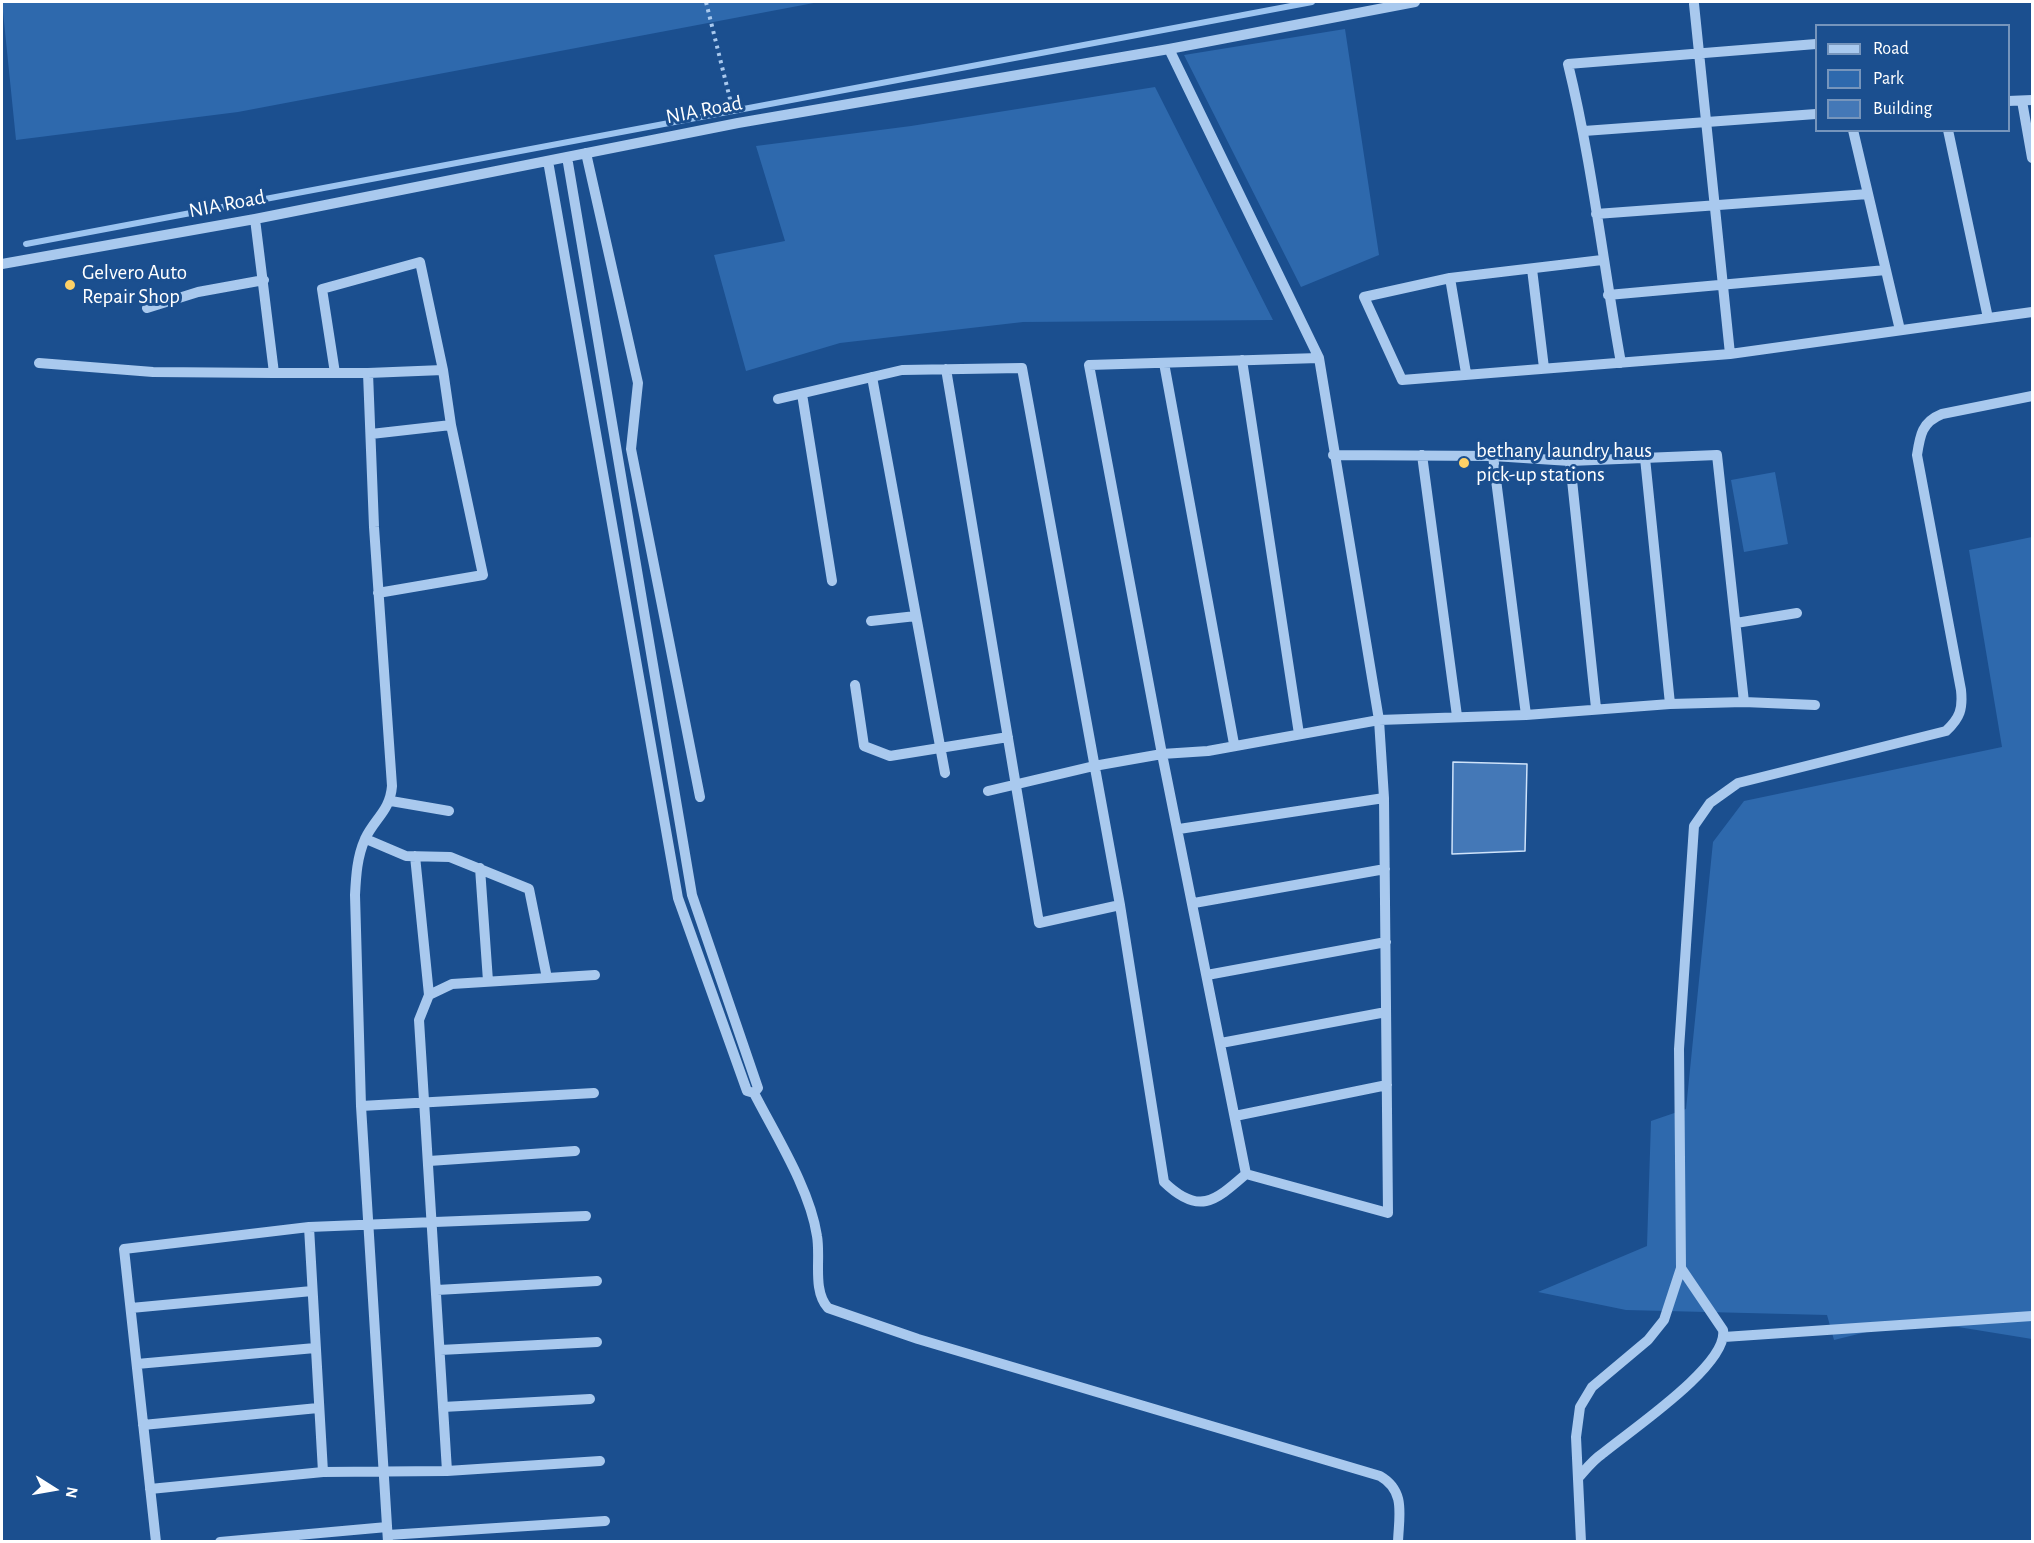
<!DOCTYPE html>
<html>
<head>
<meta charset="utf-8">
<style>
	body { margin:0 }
	#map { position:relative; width:2034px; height:1543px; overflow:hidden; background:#1b4f8f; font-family:"Alegreya Sans",sans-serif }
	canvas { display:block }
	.frame { position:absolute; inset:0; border:3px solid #fff; pointer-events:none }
	.legend { position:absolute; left:1815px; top:24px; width:195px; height:108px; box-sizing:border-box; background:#1b4f8f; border:2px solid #7695bc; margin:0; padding:8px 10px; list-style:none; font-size:18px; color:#fff }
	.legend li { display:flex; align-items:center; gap:12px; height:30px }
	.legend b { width:30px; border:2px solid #7695bc }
	.north { position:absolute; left:24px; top:1459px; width:60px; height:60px; -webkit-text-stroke:4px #1b4f8f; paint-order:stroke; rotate:101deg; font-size:16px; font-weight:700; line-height:24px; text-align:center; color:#fff }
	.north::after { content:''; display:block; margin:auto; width:21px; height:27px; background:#fff; clip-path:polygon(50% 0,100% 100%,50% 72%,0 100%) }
</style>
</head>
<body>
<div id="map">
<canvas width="2034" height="1543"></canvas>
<div class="frame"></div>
<ul class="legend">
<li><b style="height:8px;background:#a9c9ee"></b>Road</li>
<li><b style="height:16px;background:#2e69ad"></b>Park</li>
<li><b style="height:16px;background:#4478b7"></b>Building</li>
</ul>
<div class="north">N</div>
</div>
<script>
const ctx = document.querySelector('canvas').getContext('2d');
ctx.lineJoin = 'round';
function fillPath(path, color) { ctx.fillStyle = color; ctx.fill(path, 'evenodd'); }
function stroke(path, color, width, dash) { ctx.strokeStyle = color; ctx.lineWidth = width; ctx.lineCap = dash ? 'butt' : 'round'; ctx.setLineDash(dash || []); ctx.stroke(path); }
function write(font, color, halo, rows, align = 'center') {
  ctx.font = font + ' "Alegreya Sans",sans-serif'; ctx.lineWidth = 6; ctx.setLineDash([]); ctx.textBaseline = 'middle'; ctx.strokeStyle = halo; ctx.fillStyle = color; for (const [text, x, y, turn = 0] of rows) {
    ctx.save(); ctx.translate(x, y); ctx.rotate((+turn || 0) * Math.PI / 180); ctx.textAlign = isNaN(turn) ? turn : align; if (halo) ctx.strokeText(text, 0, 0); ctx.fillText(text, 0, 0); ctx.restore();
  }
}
const green = new Path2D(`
	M2 2H819L238 112 16 140Z
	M1345 29 1379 255 1301 287 1184 55Z
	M1155 87 1273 320 1023 322 840 343 746 371 714 255 785 241 756 146 911 126Z
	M1775 472 1788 544 1744 552 1731 480Z
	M2032 537V1339L1915 1320 1834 1340 1827 1315 1626 1310 1538 1292 1647 1246 1651 1121 1686 1109 1713 842 1744 801 2002 747 1969 550Z`);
const stream = new Path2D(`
	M26 244 1312 2`);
const building = new Path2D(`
	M1453 762 1527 764 1525 851 1452 854Z`);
const path = new Path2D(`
	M706 2 733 111`);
const minor = new Path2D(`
	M1694 4 1730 354
	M1169 49 1319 358 1379 720 1384 798 1388 1213 1246 1174
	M2008 101 2032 100
	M2022 101 2032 158
	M1853 130 1900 330
	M1948 130 1988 318
	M1584 131 1816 114
	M586 153 638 383 631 449 700 797
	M548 161 678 898 747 1091 754 1093 758 1088 692 895 567 157
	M1596 214 1868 194
	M255 219 274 373H368L374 527 392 786C390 811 375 818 365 839 357 857 356 876 355 895L361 1106 388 1542
	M1602 260 1450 278 1364 297 1402 380 1730 354 2032 312
	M2 264 255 219 738 123 1169 49 1415 2
	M1532 269 1544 368
	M1450 278 1466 373
	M1608 295 1886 270
	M147 308 198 292 264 280
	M1242 360 1299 734
	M39 363 153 372 274 373
	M1164 363 1234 744
	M1621 363C1603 263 1592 162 1568 64L1816 44
	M946 369 1039 923 1120 905
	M335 373 322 289 420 262 443 370 451 425
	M368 373 443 370
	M872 377 945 773
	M802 394 832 581
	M778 399 902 370 1022 368 1120 905 1164 1182C1199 1216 1215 1201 1246 1174
	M371 434 451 425 483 575 378 593
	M1333 455 1493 456 1570 461 1717 455 1744 702
	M1422 455 1457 716
	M1493 456 1526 715
	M1645 458 1670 704
	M1570 461 1596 708
	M871 621 916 616
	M1736 623 1797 613
	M855 685 864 746 890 756 1008 737
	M988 791 1094 766 1162 754 1208 751 1379 720 1526 715 1670 704 1744 702 1815 705
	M391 801 449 811
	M1179 829 1384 798
	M366 839 406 856 450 857 529 889 547 978
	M415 856 429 995
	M480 868 488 981
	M1194 903 1385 869
	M1207 975 1386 942
	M1221 1043 1386 1012
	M754 1093C776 1136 810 1189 817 1236 821 1259 812 1290 828 1308L918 1339 1380 1476C1406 1491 1399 1515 1398 1542
	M361 1106 594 1093
	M1235 1116 1387 1085
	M429 1161 575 1151
	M1246 1174 1162 754 1089 365 1319 358
	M437 1290 597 1281
	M131 1308 312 1291
	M1724 1337 2032 1316
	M440 1350 597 1342
	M137 1364 315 1348
	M590 1399 443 1407 419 1020 429 995 452 984 595 975
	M443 1407 447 1471
	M143 1425 318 1408
	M323 1472 447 1471 600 1461
	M1579 1477C1586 1469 1593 1460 1602 1454 1628 1432 1729 1365 1723 1330L1681 1268
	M150 1489 323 1472 309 1227
	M388 1535 605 1521
	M156 1542 124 1249 309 1227 586 1216
	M220 1542 387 1527
	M1581 1542 1576 1437 1580 1407 1592 1387 1648 1340 1664 1320 1681 1268 1679 1049 1694 826 1710 803 1738 783 1946 731C1960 718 1963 709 1961 690L1917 455C1920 435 1922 422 1942 414L2032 396`);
const markers = [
	[70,285,6,"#ffd166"],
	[1464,463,6,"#ffd166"]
];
const streetNames = [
	["NIA Road",704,110,-11],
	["NIA Road",227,204,-11]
];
const poiNames = [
	["Gelvero Auto",82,273],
	["Repair Shop",82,297],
	["bethany laundry haus",1476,451],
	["pick-up stations",1476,475]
];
fillPath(green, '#2e69ad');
stroke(stream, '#9cc4f0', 6);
fillPath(building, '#4478b7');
stroke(building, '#cfe3fa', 1.5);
stroke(path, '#a9c9ee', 4, [3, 4.5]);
stroke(minor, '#a9c9ee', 10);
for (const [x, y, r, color] of markers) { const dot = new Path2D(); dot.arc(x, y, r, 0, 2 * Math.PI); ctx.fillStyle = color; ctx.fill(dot); stroke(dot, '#1b4f8f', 2); }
write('21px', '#fff', '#1b4f8f', streetNames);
write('21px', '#fff', '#1b4f8f', poiNames, 'left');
</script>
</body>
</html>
